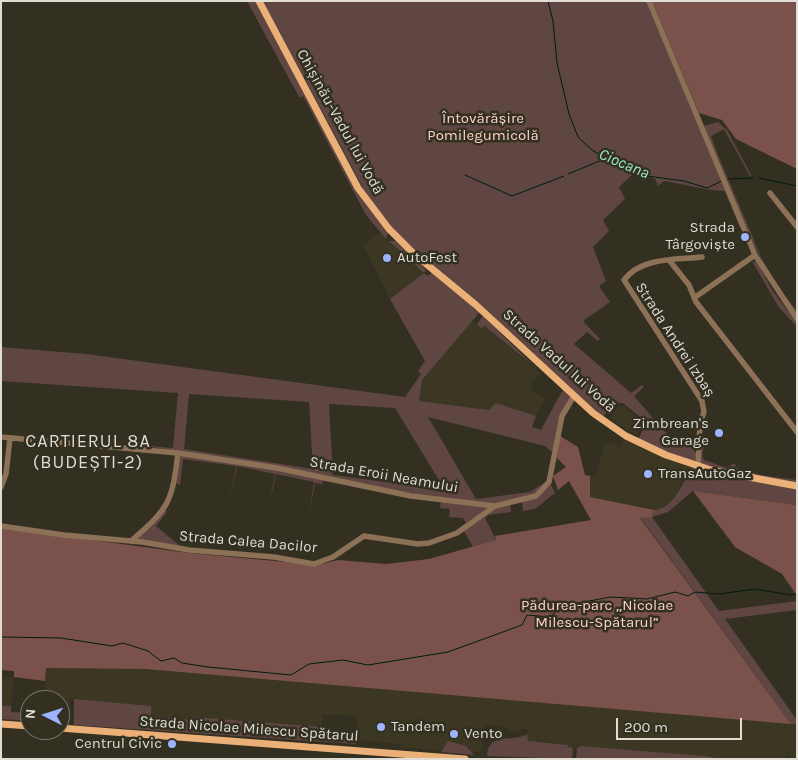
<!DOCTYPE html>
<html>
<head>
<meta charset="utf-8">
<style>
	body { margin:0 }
	#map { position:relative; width:798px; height:760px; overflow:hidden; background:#333022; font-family:Karla,sans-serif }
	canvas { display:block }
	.frame { position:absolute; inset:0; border:2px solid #dfddd4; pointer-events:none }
	.north { position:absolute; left:20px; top:690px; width:50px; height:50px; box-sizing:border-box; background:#333022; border:1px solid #787569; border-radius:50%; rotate:275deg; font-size:14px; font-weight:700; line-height:20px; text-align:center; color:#dfddd4 }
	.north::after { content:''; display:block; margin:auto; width:18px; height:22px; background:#9db4fd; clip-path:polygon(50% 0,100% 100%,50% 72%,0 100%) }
	.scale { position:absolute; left:616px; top:718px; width:126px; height:22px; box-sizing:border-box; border:2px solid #dfddd4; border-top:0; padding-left:6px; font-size:15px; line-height:18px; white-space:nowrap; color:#dfddd4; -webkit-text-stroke:4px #333022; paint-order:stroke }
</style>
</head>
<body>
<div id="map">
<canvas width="798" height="760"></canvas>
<div class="frame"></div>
<div class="north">N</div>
<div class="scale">200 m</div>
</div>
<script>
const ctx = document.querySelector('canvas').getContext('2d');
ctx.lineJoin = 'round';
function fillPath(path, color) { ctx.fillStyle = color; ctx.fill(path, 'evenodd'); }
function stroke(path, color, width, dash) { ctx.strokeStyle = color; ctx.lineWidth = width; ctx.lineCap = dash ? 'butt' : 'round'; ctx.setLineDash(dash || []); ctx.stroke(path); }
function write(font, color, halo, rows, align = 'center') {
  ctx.font = font + ' Karla,sans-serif'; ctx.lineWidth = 5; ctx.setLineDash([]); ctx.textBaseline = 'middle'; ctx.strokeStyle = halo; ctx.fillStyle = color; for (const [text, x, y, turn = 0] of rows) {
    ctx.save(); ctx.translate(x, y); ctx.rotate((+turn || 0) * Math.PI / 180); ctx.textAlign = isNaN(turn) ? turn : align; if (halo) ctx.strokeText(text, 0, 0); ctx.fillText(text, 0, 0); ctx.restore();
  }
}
const built = new Path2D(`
	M379 232 426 275 464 310 393 305 363 245Z
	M472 320 481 328 485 326 498 337 540 374 530 384 533 392 545 398 536 416 496 403 489 410 419 401 422 380Z
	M622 405 642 420V426L637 436 609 418 618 406Z
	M623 439 691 467 676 495 661 509 654 510 590 497V476L596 477 605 442 621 446Z
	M46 668 145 669 797 724V759H789L791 756 786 755 785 759H724L581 746V749L568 747V745L528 741 527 729H522L520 732 508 730V727L486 725 484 726 481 752 436 750 402 747 401 744 356 740 357 716 323 714 322 727 195 717V720L151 717V706L70 699 69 706 60 707V700H49L50 691H45Z
	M1 676 14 677 11 706H1Z`);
const green = new Path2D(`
	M247 1H255L355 189 388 233 386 239 366 215 303 96 300 98 293 86Z
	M263 1H648L742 227 740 228 725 191C704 190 684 184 664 181L658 186 655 179 649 177 645 181 643 180 645 177 637 173 633 174 619 187 625 199 603 220 609 231 593 247 606 281 599 286 610 302 583 321 600 339 598 341 587 332 574 344 631 393 642 385 644 387 634 396 663 430 681 445 695 438 694 452 698 453 696 463 638 440 645 425V421L623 403H617L602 417 477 301 401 238 371 203Z
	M718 122 727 130 752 177 750 176 724 129 711 136 716 150 761 257 777 286 797 311V316C754 259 731 191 704 126Z
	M389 241H395L426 270 424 273 427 276 432 273 480 312 422 380 419 401 489 410 496 403 536 416 532 427 541 430 561 393 564 390 571 396 558 422 553 453 545 446 428 417 476 499 530 492 547 481 537 493 497 504 391 491 173 450 127 444 173 448 178 393 1 381V347L86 354 405 397 421 374 418 371 425 361 390 299 424 273ZM189 394 309 402 313 469 184 449ZM329 404 395 408 445 490 333 475Z
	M752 261 758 263 772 290 797 323V327L778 306Z
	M483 316 536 368 537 369 485 326 481 328 477 324Z
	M706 435 702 456 704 460 727 468 734 463 736 465 734 467 760 475 797 480V484L727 471 700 464 703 437Z
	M181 455 226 461 323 479 322 484 315 483 309 515 314 482 276 474 269 506 275 474 237 466 230 498 236 466 183 459 180 485 176 483Z
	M691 467 728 477 797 488V505L693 491 668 512 652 517 719 611 797 601V610L725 619 797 720V724H791L640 517H652L654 510C673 509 684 482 691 467Z
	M550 483 555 493 535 509 523 511 522 502 533 499Z
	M441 501 490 507 466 523 463 518 449 517 450 509 440 508Z
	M510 504 511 512 488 515 485 518 496 540 473 547 464 531 496 508Z
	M165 510 167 512 156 526 181 547 135 539Z
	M74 699 151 706V717L195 720V717L322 727V729L356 732V744L74 725Z
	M1 706H11V712L30 713V721L1 719Z
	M527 734 528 741 568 745V747L573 748 572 759 487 756C488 731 514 743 527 734Z
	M448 741 466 746 474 755 441 752Z
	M581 746 704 756 724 759H576L577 748Z`);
const forest = new Path2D(`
	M652 1H797V169L736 139 722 120 699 113Z
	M560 436 578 447 585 475 590 476V497L654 510 652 517 640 518 791 724 145 669 46 668 45 681 14 677V671L1 670V528L189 553 318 565 338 560 386 564 429 559 496 540 495 536 591 520 569 481 558 490 553 476 566 467 557 458Z
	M693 491 797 505V596L782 574 735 547Z`);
const stream = new Path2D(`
	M548 1 553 21 557 63 569 114 578 137 593 151 647 176 684 181 707 188 722 181
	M568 174 607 158
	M465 175 512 196 564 176
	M759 178 797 186
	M728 179 752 178
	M1 637 61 638 112 646 123 643 148 651 161 661 174 658 182 663 208 667 291 675 309 664 343 660 368 665 448 652 522 625 527 615 550 617 562 606 611 597 647 599 675 592 688 596 695 592 719 594 755 589 791 595 797 594`);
const minor = new Path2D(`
	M649 1 755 255 797 319
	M770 193 797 227
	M669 260 689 285 696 302 797 432
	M694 298 755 255
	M1 437 178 453 277 468 411 496 495 506 536 496 549 482 562 416 574 396
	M698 466 700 423 704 412 702 401 624 280C641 257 676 260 702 257
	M1 487 6 474 10 438
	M1 526 64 535 142 542 189 550 274 557 314 564 333 557 364 536 418 544 429 543 457 533 495 506
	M131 541C169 508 172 503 178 453`);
const major = new Path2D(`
	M259 1 358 188 389 229 413 253 476 305 593 413 626 436 666 455 711 470 797 486
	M1 724 30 726
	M60 728 465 759`);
const markers = [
	[745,237,5,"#9db4fd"],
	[387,258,5,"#9db4fd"],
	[719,433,5,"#9db4fd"],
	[648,474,5,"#9db4fd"],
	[381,727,5,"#9db4fd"],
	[454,734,5,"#9db4fd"],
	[172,744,5,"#9db4fd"]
];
const parkNames = [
	["Întovărășire",483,119],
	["Pomilegumicolă",483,136],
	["Pădurea-parc „Nicolae",597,606],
	["Milescu-Spătarul”",597,623]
];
const streetNames = [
	["Chișinău-Vadul lui Vodă",340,122,61],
	["Strada Andrei Izbaș",675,340,57],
	["Strada Vadul lui Vodă",559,361,42],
	["Strada Eroii Neamului",384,475,10],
	["Strada Calea Dacilor",248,542,5],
	["Strada Nicolae Milescu Spătarul",249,729,4]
];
const poiNames = [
	["Strada",735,228,"right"],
	["Târgoviște",735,245,"right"],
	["AutoFest",397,258],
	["Zimbrean's",709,424,"right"],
	["Garage",709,441,"right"],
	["TransAutoGaz",658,474],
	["Tandem",391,727],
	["Vento",464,734],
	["Centrul Civic",162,744,"right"]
];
const waterNames = [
	["Ciocana",624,164,23]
];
const quarterNames = [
	["CARTIERUL 8A",88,442],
	["(BUDEȘTI-2)",88,463]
];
fillPath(built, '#3b3722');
fillPath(green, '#5f4642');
fillPath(forest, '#7b524b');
stroke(stream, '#001b11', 1);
stroke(minor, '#8d7156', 5.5);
stroke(major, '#eab078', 7);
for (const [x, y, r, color] of markers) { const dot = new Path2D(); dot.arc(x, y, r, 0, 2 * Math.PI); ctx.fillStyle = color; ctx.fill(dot); stroke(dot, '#333022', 2); }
write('15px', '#fcd0c7', '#333022', parkNames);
write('15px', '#dfddd4', '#333022', streetNames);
write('15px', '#dfddd4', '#333022', poiNames, 'left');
write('italic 16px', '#9ae6c8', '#333022', waterNames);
ctx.letterSpacing = '1px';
write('18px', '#dfddd4', '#333022', quarterNames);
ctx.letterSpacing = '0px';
</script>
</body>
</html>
